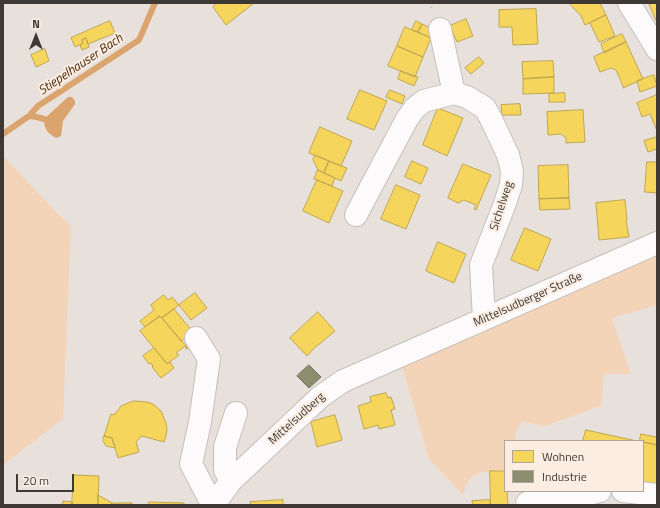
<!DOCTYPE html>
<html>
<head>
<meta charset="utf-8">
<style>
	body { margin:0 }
	#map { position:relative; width:660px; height:508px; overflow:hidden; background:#e8e1db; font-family:"Titillium Web",sans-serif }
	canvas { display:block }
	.frame { position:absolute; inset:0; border:4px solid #3e3934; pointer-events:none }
	.legend { position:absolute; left:504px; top:440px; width:140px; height:52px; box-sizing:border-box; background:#fbede2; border:1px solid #afa59c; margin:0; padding:5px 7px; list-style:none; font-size:12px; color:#3e3934 }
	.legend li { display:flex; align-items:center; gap:8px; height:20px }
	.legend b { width:20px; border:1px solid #afa59c }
	.north { position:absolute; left:16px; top:16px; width:40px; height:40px; -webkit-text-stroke:3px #fbede2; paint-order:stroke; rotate:0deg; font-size:11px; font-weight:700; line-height:16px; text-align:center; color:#3e3934 }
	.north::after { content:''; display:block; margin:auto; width:14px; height:18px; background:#3e3934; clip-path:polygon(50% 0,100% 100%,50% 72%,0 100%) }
	.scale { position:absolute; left:16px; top:474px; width:58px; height:18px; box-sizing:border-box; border:2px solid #3e3934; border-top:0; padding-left:5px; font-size:12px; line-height:14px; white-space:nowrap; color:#3e3934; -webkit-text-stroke:3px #fbede2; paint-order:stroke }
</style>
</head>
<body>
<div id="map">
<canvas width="660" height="508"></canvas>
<div class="frame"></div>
<ul class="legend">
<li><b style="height:11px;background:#f6d55c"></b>Wohnen</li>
<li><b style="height:11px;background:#8c8c6e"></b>Industrie</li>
</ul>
<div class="north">N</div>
<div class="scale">20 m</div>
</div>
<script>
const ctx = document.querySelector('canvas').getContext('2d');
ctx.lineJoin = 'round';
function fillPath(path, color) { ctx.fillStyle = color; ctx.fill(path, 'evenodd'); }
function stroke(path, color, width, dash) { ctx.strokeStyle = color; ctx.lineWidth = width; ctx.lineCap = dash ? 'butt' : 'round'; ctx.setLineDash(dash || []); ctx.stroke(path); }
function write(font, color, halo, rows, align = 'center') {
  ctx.font = font + ' "Titillium Web",sans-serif'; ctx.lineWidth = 4; ctx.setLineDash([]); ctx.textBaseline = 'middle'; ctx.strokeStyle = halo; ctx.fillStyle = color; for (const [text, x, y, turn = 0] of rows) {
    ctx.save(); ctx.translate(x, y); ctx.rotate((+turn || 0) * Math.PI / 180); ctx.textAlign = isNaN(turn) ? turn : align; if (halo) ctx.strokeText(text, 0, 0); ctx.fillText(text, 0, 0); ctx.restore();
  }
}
const green = new Path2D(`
	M3 156 71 227 63 419 3 465Z
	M657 251V305L612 318 631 374H604L601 406 545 426 522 422 516 432 515 441H505V471C482 472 470 469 463 495L429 459 401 362Z`);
const water = new Path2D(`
	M68 97H72L75 101V104L63 121 61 136 56 138C48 133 44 130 44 119Z`);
const homes = new Path2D(`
	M218 3H254L226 25 213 7Z
	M569 3H600L606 15 585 25 581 16Z
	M649 3H657V19L656 20Z
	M536 9 538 44 513 45 512 27H499V10Z
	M606 15 615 36 599 42 590 23Z
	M466 19 473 36 457 42 450 26Z
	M110 21 115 33 88 44 86 38 82 40 83 43 75 47 71 38Z
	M416 21 422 24 418 32 412 30Z
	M422 24 437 31 431 38 418 32Z
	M405 27 431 38 423 57 397 46Z
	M622 34 626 42 604 53 601 44Z
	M86 38 89 47 82 50 80 45 83 43 82 40Z
	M626 42 643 79 623 88V86L616 70 611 68 600 72 594 57Z
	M397 46 423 57 415 77 388 66Z
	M45 49 49 61 36 67 31 55Z
	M479 57 484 63 471 74 465 68Z
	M553 61 554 77 523 79 522 62Z
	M401 71 418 77 414 86 398 79Z
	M654 75 657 86 640 92 637 81Z
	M554 77V93L523 94V79Z
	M360 90 387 101 374 130 347 119Z
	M390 90 405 96 402 104 386 97Z
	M565 93V102H549V94Z
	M657 95V131L650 114 642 117 637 103Z
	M520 104 521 115H502L501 105Z
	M438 108 463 118 447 156 423 145Z
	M583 110 585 142 566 143V138L561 134 548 135 547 112Z
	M320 127 352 141 341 166 309 153Z
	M657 137V149L648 152 644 141Z
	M315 155 329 161 324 173 318 170 313 160Z
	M329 161 347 168 341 181 324 173Z
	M412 161 428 168 421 184 405 177Z
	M647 162H657V193L645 192Z
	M463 164 491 175 476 210 474 209 476 205 464 200 458 203 448 198Z
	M568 165 569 198 539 199 538 166Z
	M318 170 335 178 332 186 314 179Z
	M317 180 343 191 329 223 303 211Z
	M396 185 420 195 406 229 381 219Z
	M569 198 570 209 540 210 539 199Z
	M625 200 627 220H626L629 237 599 240 596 203Z
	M525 228 551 239 538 271 511 260Z
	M438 242 466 254 454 283 426 271Z
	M195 293 207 308 191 320 179 305Z
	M164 295 168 300 172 297 179 305 162 318 160 316 145 327 140 321 154 310 151 305Z
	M174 309 193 332 181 341 162 318Z
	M318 312 335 331 317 346H316L307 356 290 338Z
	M160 316 188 348 186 349 185 346 176 353 179 355 167 364 140 331Z
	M154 348 167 364 170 362 174 368 161 378 152 367 153 366 151 363 149 364 143 356Z
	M386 393 388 398 391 397 395 409 391 410 395 425 379 429 378 425 364 429 358 406 371 402 370 397Z
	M134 401 147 402 153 404 161 411 166 423 167 429 166 436 164 442 142 436 136 442 139 452 118 458 112 438 104 436 111 414 114 415 121 406Z
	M335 415 342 440 317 447 311 422Z
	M586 430 637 441H583Z
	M641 434 657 437V445L640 441Z
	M104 436 112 438 115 448 106 446 103 441Z
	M643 442 657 445V487L643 484Z
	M490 471H505V491H507L508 505H491Z
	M74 475 99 476 98 505H72Z
	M98 495 112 503V505H98Z
	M283 500V505H251L250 502Z
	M490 500V505H473L472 501Z
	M63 501 73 502 72 505H63Z
	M149 502 184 503V505H149Z
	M112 503H132V505H112Z`);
const industry = new Path2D(`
	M309 365 321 377 309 388 297 376Z`);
const stream = new Path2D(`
	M29 116 37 117 44 119
	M3 134 29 116 38 106 139 40 155 3`);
const path = new Path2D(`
	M430 3 432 10`);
const minor = new Path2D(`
	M629 3 657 49
	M440 29 454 93
	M356 215 407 119 415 108 424 101 454 93 467 97 485 108 491 119 508 155 512 171 511 185 504 206 481 265 484 319
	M196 338 209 359 200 422 191 464 212 504
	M231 481 225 470V447L236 413
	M623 491 657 495
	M527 503 568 500 600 491
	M212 505 218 499 231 481 320 397 343 381 657 243`);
const streetNames = [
	["Sichelweg",502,206,-72],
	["Mittelsudberger Straße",528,300,-24],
	["Mittelsudberg",297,419,-42]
];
const waterNames = [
	["Stiepelhauser Bach",81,65,-34]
];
fillPath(green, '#f4d4b8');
fillPath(water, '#dba46e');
fillPath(homes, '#f6d55c');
stroke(homes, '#bfa650', 1);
fillPath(industry, '#8c8c6e');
stroke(industry, '#75735d', 1);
stroke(stream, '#dba46e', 6);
stroke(minor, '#c5bfba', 24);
stroke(path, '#c5c2c0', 2.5, [1, 3]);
stroke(minor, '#fcfafa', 22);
write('12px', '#3e3934', '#fbede2', streetNames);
write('italic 13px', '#4b2c0d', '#fbede2', waterNames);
</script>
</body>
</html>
